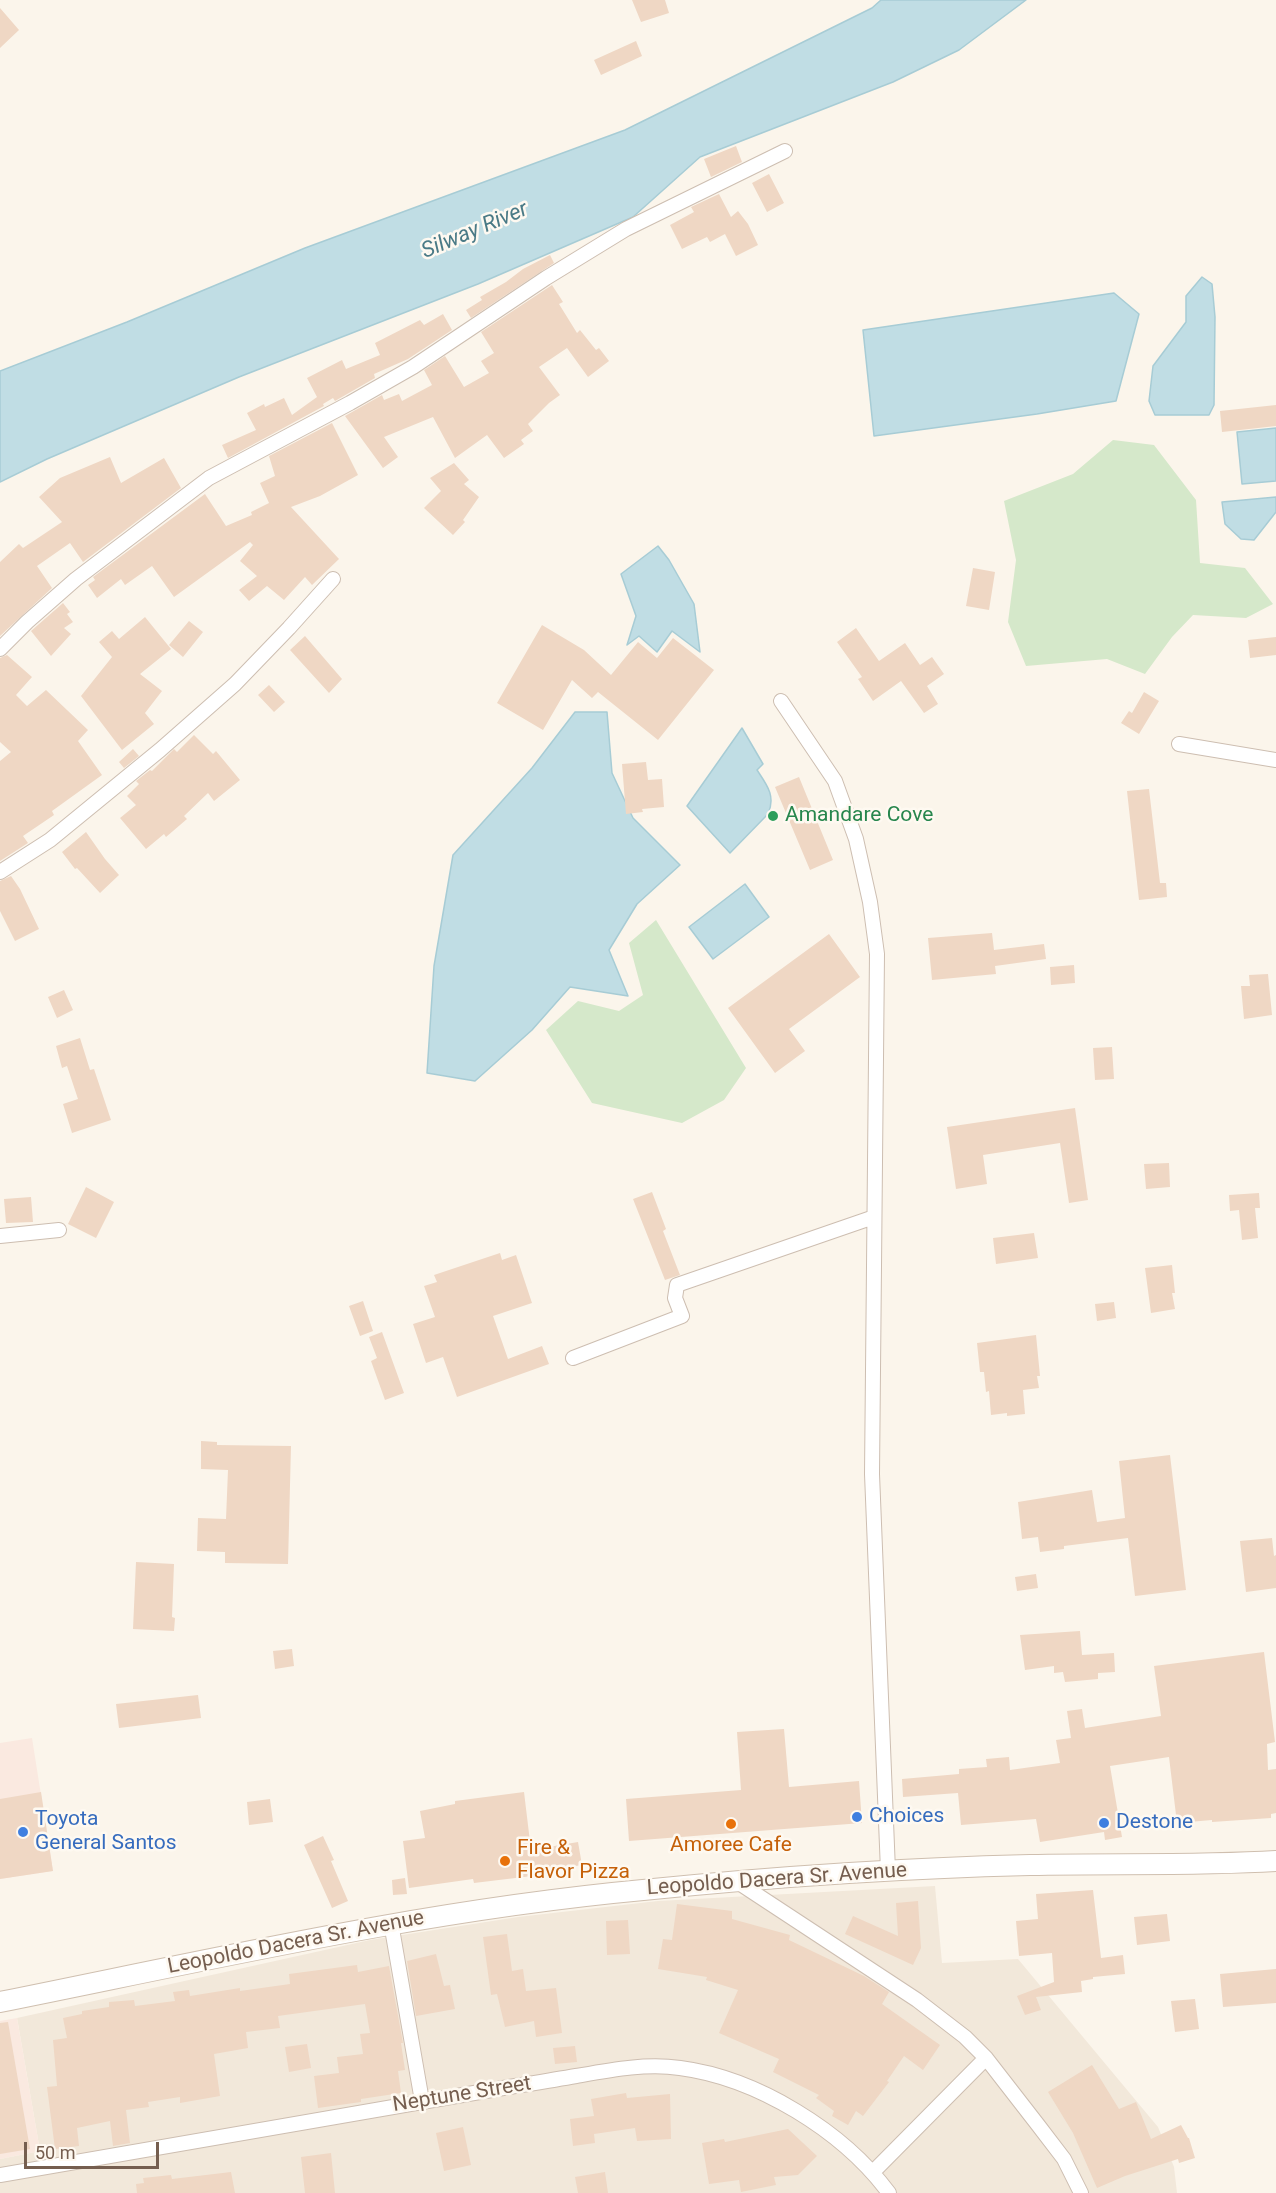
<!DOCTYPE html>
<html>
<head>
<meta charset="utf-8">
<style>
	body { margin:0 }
	#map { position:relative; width:1276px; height:2193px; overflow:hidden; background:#fbf5eb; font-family:Roboto,sans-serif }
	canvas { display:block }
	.scale { position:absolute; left:24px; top:2142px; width:135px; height:27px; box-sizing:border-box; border:3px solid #755e4f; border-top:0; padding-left:8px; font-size:18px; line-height:21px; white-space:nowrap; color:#755e4f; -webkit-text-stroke:4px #fef9f1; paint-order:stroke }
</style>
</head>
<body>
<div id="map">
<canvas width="1276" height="2193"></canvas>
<div class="scale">50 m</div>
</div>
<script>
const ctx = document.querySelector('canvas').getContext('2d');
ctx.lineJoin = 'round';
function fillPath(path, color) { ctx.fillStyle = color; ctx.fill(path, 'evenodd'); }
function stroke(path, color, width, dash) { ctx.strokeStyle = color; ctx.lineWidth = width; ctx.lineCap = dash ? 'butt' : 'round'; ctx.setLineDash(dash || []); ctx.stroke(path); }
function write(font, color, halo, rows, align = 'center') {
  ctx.font = font + ' Roboto,sans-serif'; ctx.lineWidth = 5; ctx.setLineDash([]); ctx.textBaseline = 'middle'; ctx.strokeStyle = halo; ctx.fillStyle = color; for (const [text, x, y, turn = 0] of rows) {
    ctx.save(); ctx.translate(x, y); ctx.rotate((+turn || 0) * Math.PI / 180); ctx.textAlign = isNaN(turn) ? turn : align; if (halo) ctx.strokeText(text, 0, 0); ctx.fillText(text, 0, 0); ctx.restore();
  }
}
const residential = new Path2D(`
	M935 1886 942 1963 1018 1959 1158 2127 1174 2167 1177 2193H0V2159L40 2151 17 2018 370 1940 518 1917 658 1901Z`);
const commercial = new Path2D(`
	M32 1738 53 1871 0 1879V1743Z
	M17 2018 40 2151 0 2159V2021Z`);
const green = new Path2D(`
	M1113 440 1154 445 1196 500 1200 563 1245 568 1273 604 1246 618 1193 615 1172 637 1145 674 1107 659 1026 666 1008 622 1016 560 1004 501 1073 474Z
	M656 920 746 1068 724 1100 682 1123 592 1103 546 1030 578 1001 619 1011 643 995 629 943Z`);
const water = new Path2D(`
	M881 0H1026L959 50 893 82 700 157 633 217 478 284 239 377 47 459 0 482V371L127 322 305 248 625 130 872 8Z
	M1202 277 1212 284 1215 317 1214 405 1209 415H1155L1149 401 1153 366 1186 322V296Z
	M1114 293 1139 314 1116 401 1037 414 874 436 863 330Z
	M1276 428V481L1242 484 1237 432Z
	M1276 497V512L1254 540 1241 539 1225 524 1222 502Z
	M658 546 669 560 694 604 700 652 672 631 657 652 639 636 627 645 636 616 621 574Z
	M575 712H607L612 773 633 818 680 865 637 904 609 950 628 996 570 987 532 1030 475 1081 427 1073 434 966 453 855 532 768Z
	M742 728 763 764 757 770C767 785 776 796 768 814L730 853 687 806Z
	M745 884 769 917 713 959 689 927Z`);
const building = new Path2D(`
	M632 0H665L669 13 641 22Z
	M0 8 19 30 0 48Z
	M636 41 642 56 601 75 594 60Z
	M736 146 742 162 711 177 704 159Z
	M769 174 784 203 767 212 752 183Z
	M719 194 731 217 738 211 748 224 758 245 736 256 725 234 710 242 707 237 682 249 670 225 694 212 691 207Z
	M550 255 554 263 471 318 466 310 482 300 480 297 506 282 523 269Z
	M552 285 563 302 559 304 577 333 580 330 596 350 599 348 609 361 588 377 567 348 539 367 560 395 549 403 528 424 533 431 521 440 524 444 504 458 487 435 455 458 433 417 384 437 398 457 383 468 345 416 382 395 384 400 399 394 402 401 432 385 424 370 445 356 464 387 489 373 481 361 494 353 481 332Z
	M443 314 452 330 408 359 374 374 375 378 335 401 333 398 323 404 324 406 228 458 222 445 256 430 247 413 264 404 265 407 284 398 292 415 317 397 307 378 342 360 346 369 380 355 375 343 420 320 424 325Z
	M1276 405V426L1222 432 1220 411Z
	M332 423 358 475 320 496 291 507 339 559 312 585 305 577 284 600 267 586 249 601 239 590 257 576 240 561 253 545 250 542 174 597 152 566 125 585 121 579 97 598 88 585 95 580 93 577 205 494 226 526 252 515 251 512 269 503 260 483 275 476 269 456Z
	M110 457 121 483 164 458 181 488 83 562 70 543 37 566 52 588 0 636V562L19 544 23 548 62 522 39 497 60 478Z
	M454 463 469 480 464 484 479 497 463 520 465 522 453 535 424 508 441 491 430 478Z
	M973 568 995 572 989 610 966 606Z
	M63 603 70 612 67 614 73 622 64 628 71 634 51 656 31 631Z
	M145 617 171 649 140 674 162 691 145 713 154 724 122 750 81 696 112 657 99 642 112 631 119 639Z
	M189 621 203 632 183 657 169 645Z
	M542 625 584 650 611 675 638 642 657 658 673 638 714 670 658 740 598 692 592 698 572 680 543 730 497 703Z
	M856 628 879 661 905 643 920 665 932 657 944 674 927 686 938 704 924 713 901 681 873 701 858 679 862 677 837 642Z
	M305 636 342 679 329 693 290 650Z
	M1276 637V655L1250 658 1248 640Z
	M7 655 32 677 16 695 27 706 46 690 88 730 78 741 102 775 52 811 54 815 23 836 28 843 0 861V761L11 752 0 742V658Z
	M269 685 285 702 274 712 258 695Z
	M1144 692 1159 701 1139 734 1121 723 1129 711 1132 713Z
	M194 735 213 754 216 751 240 780 214 801 208 793 184 816 187 819 166 837 164 834 146 849 120 818 136 805 127 796 139 784 136 781 150 770 152 771 174 749 177 752Z
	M133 749 139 756 124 768 119 762Z
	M646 762 648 780 662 779 664 807 642 809 643 812 626 814 622 764Z
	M799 777 833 860 810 870 775 787Z
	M1149 789 1160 883H1166L1167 897 1139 900 1127 791Z
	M86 832 105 859 119 875 100 893 77 868 75 869 62 852Z
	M11 876 20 889 39 929 15 941 0 911V881Z
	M992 933 994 950 1044 944 1046 959 995 966 996 974 932 980 928 938Z
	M829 934 860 977 789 1029 805 1051 775 1073 728 1008Z
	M1074 965 1075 983 1051 985 1050 967Z
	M1268 974 1272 1015 1244 1019 1241 986H1250L1249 975Z
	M64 990 73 1010 57 1018 48 997Z
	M80 1038 90 1070 94 1069 111 1120 72 1133 63 1104 78 1099 67 1066 62 1068 56 1046Z
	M1112 1047 1114 1079 1095 1080 1093 1048Z
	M1075 1108 1088 1200 1069 1203 1060 1143 983 1155 987 1184 956 1189 947 1127Z
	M1169 1163 1170 1187 1146 1189 1144 1164Z
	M86 1187 114 1202 96 1238 68 1224Z
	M652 1192 666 1229 663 1231 680 1275 665 1280 633 1199Z
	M1259 1193 1260 1208H1255L1258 1238 1242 1240 1239 1210 1230 1211 1229 1195Z
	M31 1197 33 1222 6 1223 4 1199Z
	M1034 1233 1038 1258 996 1264 993 1238Z
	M500 1253 502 1260 516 1255 532 1303 493 1316 508 1359 542 1346 549 1364 457 1397 443 1357 426 1363 413 1324 435 1317 424 1286 437 1282 434 1275Z
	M1172 1265 1175 1293H1172L1175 1309 1151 1313 1145 1268Z
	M363 1301 373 1331 360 1336 349 1306Z
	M1114 1302 1116 1318 1097 1321 1095 1304Z
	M382 1332 404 1393 385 1400 371 1361 377 1358 369 1337Z
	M1036 1335 1040 1376H1037L1039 1388 1023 1390 1025 1414 1007 1416V1413L991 1415 989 1391 986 1392 984 1372H980L977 1343Z
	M201 1441 217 1442V1445L291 1446 288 1564 225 1563V1552L197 1551 198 1518 226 1519 228 1470 201 1469Z
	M1170 1455 1186 1590 1135 1596 1128 1538 1064 1546V1549L1040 1552 1038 1537 1022 1539 1018 1502 1092 1490 1097 1522 1125 1518 1119 1461Z
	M1272 1538 1274 1556 1276 1555V1588L1246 1592 1240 1541Z
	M136 1562 174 1564 172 1617 175 1618 174 1631 133 1629Z
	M1036 1574 1038 1588 1017 1591 1015 1577Z
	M1080 1631 1082 1655 1114 1653 1115 1672 1098 1673V1679L1065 1682 1063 1672 1054 1673V1666L1025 1670 1020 1635Z
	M292 1649 294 1666 275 1669 273 1651Z
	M1264 1652 1275 1742 1267 1744 1268 1770 1276 1769V1813L1271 1814V1818L1212 1822V1820L1177 1823 1169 1757 1110 1766 1122 1837 1105 1840 1104 1832 1040 1842 1036 1819 961 1825 958 1793 903 1797 902 1779 959 1774V1769L987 1767 986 1759 1009 1757 1010 1770 1060 1763 1056 1740 1071 1738 1067 1711 1082 1709 1085 1728 1161 1716 1154 1666Z
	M198 1695 201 1718 119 1728 116 1704Z
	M784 1729 789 1787 859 1781 862 1823 629 1841 626 1799 741 1790 737 1732Z
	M41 1792 53 1871 0 1879V1799Z
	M524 1792 531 1850 578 1842 582 1865 531 1873 532 1876 474 1883 473 1879 409 1888 403 1841 425 1838 420 1811 455 1804V1801Z
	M270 1799 273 1822 249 1825 247 1802Z
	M323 1836 334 1860 331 1861 348 1901 332 1908 304 1845Z
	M405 1878 407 1894 393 1895 392 1880Z
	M1093 1890 1101 1958 1123 1955 1125 1974 1093 1977V1979L1081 1981 1082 1992 1036 1997 1041 2010 1025 2015 1017 1996 1054 1982 1052 1953 1019 1956 1016 1921 1038 1919 1036 1894Z
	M918 1901 921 1948 913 1965 845 1934 853 1916 898 1936 896 1903Z
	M677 1904 732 1911V1919L790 1935 789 1940 864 1976 889 1992 882 2004 940 2045 923 2070 904 2056 887 2081 889 2082 863 2116 856 2111 848 2125 832 2116 834 2111 816 2098 819 2095 773 2072 779 2059 719 2033 738 1990 706 1980 707 1977 658 1969 663 1939 672 1940Z
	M1167 1914 1170 1941 1137 1945 1134 1917Z
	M628 1920 630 1954 607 1955 606 1921Z
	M507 1934 512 1971 523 1969 526 1991 556 1988 562 2033 536 2037 534 2021 505 2027 497 1994 491 1995 483 1937Z
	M436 1954 444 1986 450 1985 455 2009 416 2016 407 1961Z
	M357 1965 358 1972 389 1966 403 2043H401L405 2070 398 2071 401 2093 361 2099V2102L318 2108 314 2076 339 2073 337 2057 363 2054 360 2034 370 2033 365 2004 278 2016 280 2028 246 2032 248 2048 214 2054 220 2096 180 2103V2097L148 2102 149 2107 126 2110 130 2143 113 2146 110 2121 77 2128 79 2146 55 2149 47 2087 57 2086 53 2040 67 2038 63 2018 82 2014V2011L109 2007V2002L134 2000 135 2006 175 2001 173 1992 189 1990 190 1996 240 1988V1991L290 1984 289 1974Z
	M1276 1969V2003L1223 2007 1220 1974Z
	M1195 1999 1199 2029 1175 2032 1171 2001Z
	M8 2022 30 2149 0 2154V2023Z
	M307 2044 311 2068 289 2072 285 2047Z
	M575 2046 577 2062 555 2064 553 2048Z
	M1092 2065 1119 2109 1136 2102 1151 2139 1181 2125 1188 2138H1189L1195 2158 1179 2163 1178 2159 1125 2176 1097 2188 1073 2133 1048 2092Z
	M626 2093 627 2098 670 2094 671 2139 637 2141 635 2128 594 2134 595 2143 573 2146 570 2119 594 2116 591 2099Z
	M463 2127 471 2165 444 2171 436 2133Z
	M788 2129 817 2156 798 2175 774 2177 776 2185 741 2192 739 2180 709 2184 702 2143 724 2139 725 2142Z
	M331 2153 335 2193H305L301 2157Z
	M231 2172 235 2193H137L136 2184 144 2183 143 2178 171 2175 172 2179Z
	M605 2172 608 2193H578L575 2177Z`);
const minor = new Path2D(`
	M0 649 27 622 76 579 209 478 350 403 413 367 546 278 626 229 785 151
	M781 701 835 781 856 839 870 902 877 954 872 1474 888 1871
	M1179 744 1276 760
	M0 872 50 840 160 750 235 684 289 628 333 579
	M0 1236 59 1230
	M573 1358 682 1316 675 1298 677 1285 874 1217
	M736 1881 917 2000 965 2037 986 2058 1038 2125 1064 2159 1081 2193
	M391 1923 422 2101
	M873 2172 986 2058
	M0 2175C158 2147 316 2119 474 2093 508 2087 542 2082 576 2076 610 2070 646 2063 680 2068 757 2078 843 2131 889 2193`);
const secondary = new Path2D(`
	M0 2002C214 1959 426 1910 643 1890 772 1877 901 1868 1030 1865 1112 1863 1194 1866 1276 1861`);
const markers = [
	[773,816,6,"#2e9e5b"],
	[857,1817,6,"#3f7fe0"],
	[1104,1823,6,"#3f7fe0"],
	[731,1824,6,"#e8710a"],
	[23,1832,6,"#3f7fe0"],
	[505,1861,6,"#e8710a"]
];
const leisureNames = [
	["Amandare Cove",785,816]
];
const shopNames = [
	["Choices",869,1817],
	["Toyota",35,1820],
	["General Santos",35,1844],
	["Destone",1116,1823]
];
const foodNames = [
	["Amoree Cafe",731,1846],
	["Fire &",517,1849,"left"],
	["Flavor Pizza",517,1873,"left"]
];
const streetNames = [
	["Leopoldo Dacera Sr. Avenue",777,1880,-4],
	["Leopoldo Dacera Sr. Avenue",296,1943,-11],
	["Neptune Street",462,2095,-9]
];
const waterNames = [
	["Silway River",475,231,-23]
];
fillPath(residential, '#f2e8da');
fillPath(commercial, '#fae9e0');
fillPath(green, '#d5e8ca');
fillPath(water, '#c0dde4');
stroke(water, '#a7ccd5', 1.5);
fillPath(building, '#efd7c4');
stroke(minor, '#cdbeb1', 16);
stroke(secondary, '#cfbfaf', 22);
stroke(minor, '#fff', 14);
stroke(secondary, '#fff', 20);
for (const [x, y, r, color] of markers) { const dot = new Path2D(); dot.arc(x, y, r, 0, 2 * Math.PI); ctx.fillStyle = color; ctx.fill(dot); stroke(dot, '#fef9f1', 2); }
write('21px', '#27864d', '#fef9f1', leisureNames, 'left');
write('21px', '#366cbe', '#fef9f1', shopNames, 'left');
write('21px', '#c56008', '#fef9f1', foodNames);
write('21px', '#755e4f', '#fef9f1', streetNames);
write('italic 22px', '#4a7a86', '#fef9f1', waterNames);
</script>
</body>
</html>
